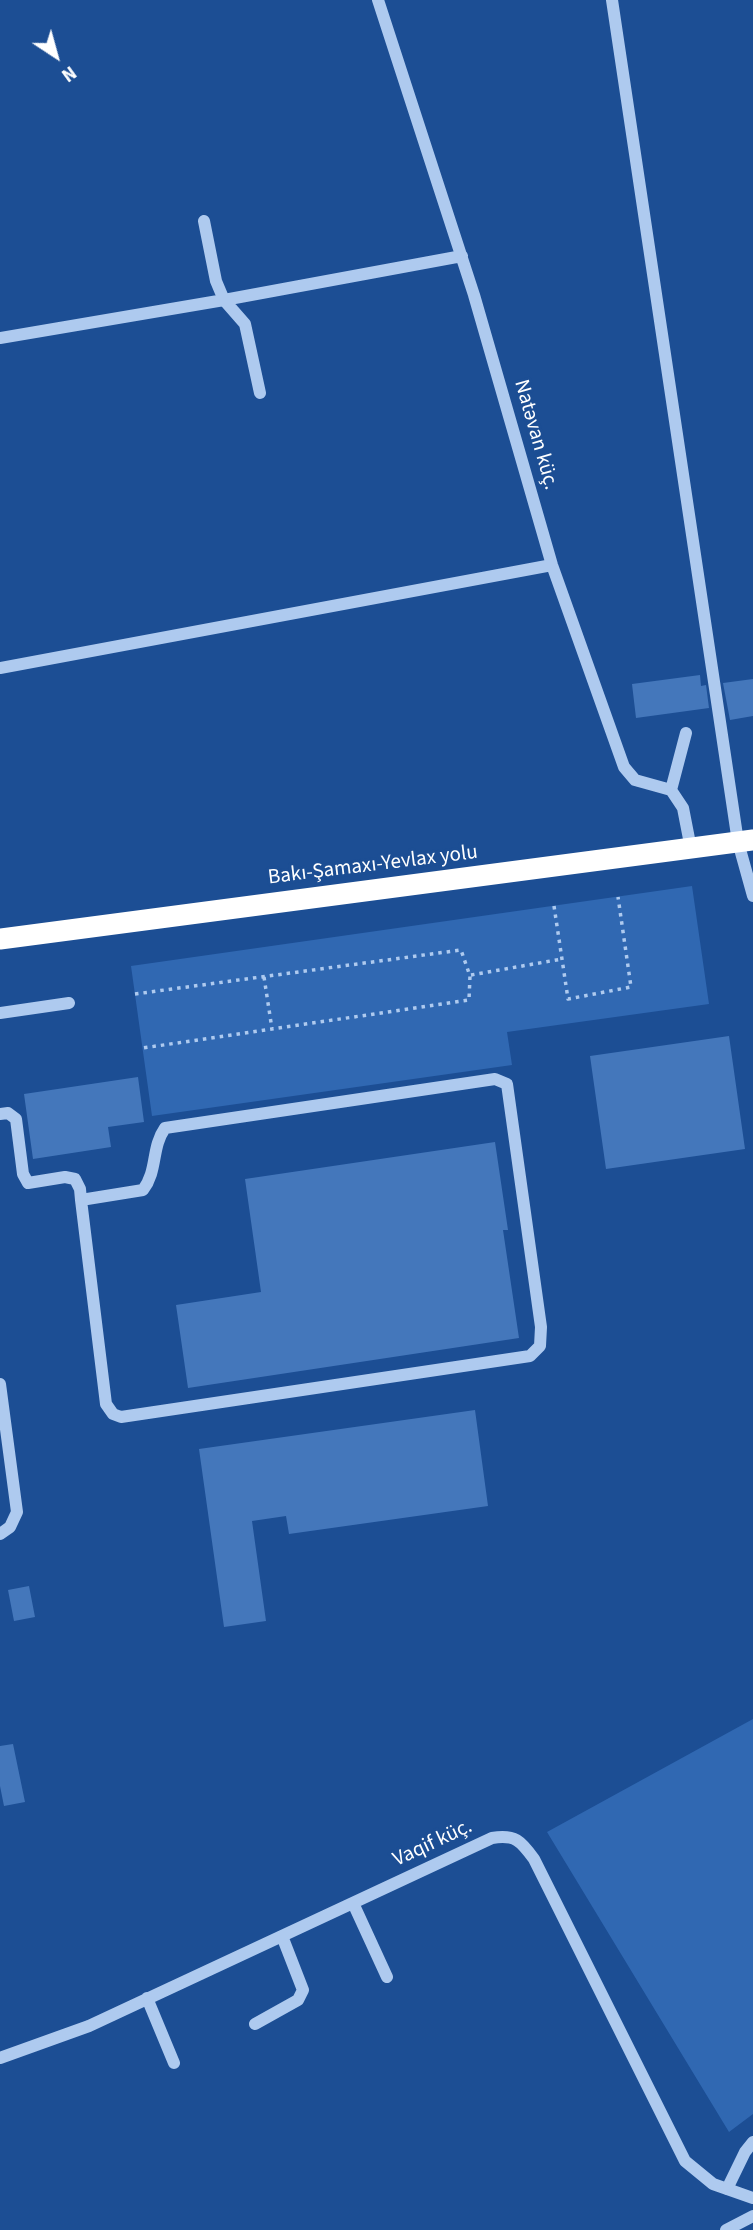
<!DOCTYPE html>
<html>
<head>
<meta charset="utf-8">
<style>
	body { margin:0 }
	#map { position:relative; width:753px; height:2230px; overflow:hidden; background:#1c4e94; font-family:"Source Sans 3",sans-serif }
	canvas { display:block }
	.north { position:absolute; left:21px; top:21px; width:70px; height:70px; -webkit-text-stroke:5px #1c4e94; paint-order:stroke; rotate:144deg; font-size:19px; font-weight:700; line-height:28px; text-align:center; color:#fff }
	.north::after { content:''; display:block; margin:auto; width:24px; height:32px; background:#fff; clip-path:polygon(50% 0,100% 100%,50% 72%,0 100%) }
</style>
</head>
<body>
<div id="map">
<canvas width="753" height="2230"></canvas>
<div class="north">N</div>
</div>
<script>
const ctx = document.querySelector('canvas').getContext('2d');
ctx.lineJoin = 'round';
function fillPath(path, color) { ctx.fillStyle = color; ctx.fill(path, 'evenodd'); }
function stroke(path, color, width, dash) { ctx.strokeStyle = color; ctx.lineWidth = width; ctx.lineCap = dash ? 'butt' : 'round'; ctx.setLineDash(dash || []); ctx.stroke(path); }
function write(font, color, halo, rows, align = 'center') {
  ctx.font = font + ' "Source Sans 3",sans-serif'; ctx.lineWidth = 6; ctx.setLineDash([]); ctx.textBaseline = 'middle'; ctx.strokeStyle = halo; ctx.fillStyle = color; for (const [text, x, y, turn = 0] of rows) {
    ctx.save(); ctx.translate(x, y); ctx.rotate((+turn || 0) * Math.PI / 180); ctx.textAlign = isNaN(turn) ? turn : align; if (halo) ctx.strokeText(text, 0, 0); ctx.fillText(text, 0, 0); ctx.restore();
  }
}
const green = new Path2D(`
	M692 886 709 1004 507 1032 512 1065 152 1116 131 966Z
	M753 1719V2114L729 2132 547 1832Z`);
const building = new Path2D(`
	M700 675 701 686 706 685 709 708 636 718 632 684Z
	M753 679V716L730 720 723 683Z
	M729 1036 745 1149 606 1169 590 1056Z
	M138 1077 144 1122 108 1127 111 1147 33 1159 24 1094Z
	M495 1142 508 1230H503L519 1338 188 1388 176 1305 261 1292 245 1179Z
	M475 1410 488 1506 289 1534 286 1516 252 1521 266 1621 224 1627 199 1449Z
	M29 1586 35 1617 14 1621 8 1590Z
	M13 1744 25 1802 4 1806 0 1786V1746Z`);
const path = new Path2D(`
	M554 906 568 999 631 987 618 897
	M471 975 562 959
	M264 977 272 1029
	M135 994 461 950 470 976 469 1000 143 1048`);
const minor = new Path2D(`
	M378 0 474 295 552 565 624 767 635 780 671 790 683 808 691 849
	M612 0 738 842 753 896
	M204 221 216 281 224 300 245 324 260 393
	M0 338 224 300 462 256
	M0 668 552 565
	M671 790 686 733
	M0 1013 69 1003
	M0 1114 8 1113 16 1119 23 1174 28 1183 65 1177 75 1179 80 1189 81 1200 106 1404 113 1414 121 1417 530 1356 540 1346 541 1327 507 1084 495 1079 165 1128C151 1148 158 1170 143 1190L81 1200
	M0 1384 17 1512 10 1527 0 1534
	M353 1903 387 1977
	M147 1998 174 2063
	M255 2024 298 2000 303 1990 282 1936
	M0 2058 89 2026 492 1838C515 1834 521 1841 534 1859L685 2161 713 2184 753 2198
	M727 2189 745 2152 753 2142
	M726 2230 753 2216`);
const highway = new Path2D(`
	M0 939 753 840`);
const streetNames = [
	["Natəvan küç.",535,435,74],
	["Bakı-Şamaxı-Yevlax yolu",373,866,-7],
	["Vaqif küç.",433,1844,-25]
];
fillPath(green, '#3068b2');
fillPath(building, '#47b');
stroke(path, '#aecaef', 3.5, [3.5, 5]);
stroke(minor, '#aecaef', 12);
stroke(highway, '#fff', 21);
write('21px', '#fff', '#1c4e94', streetNames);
</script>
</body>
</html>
